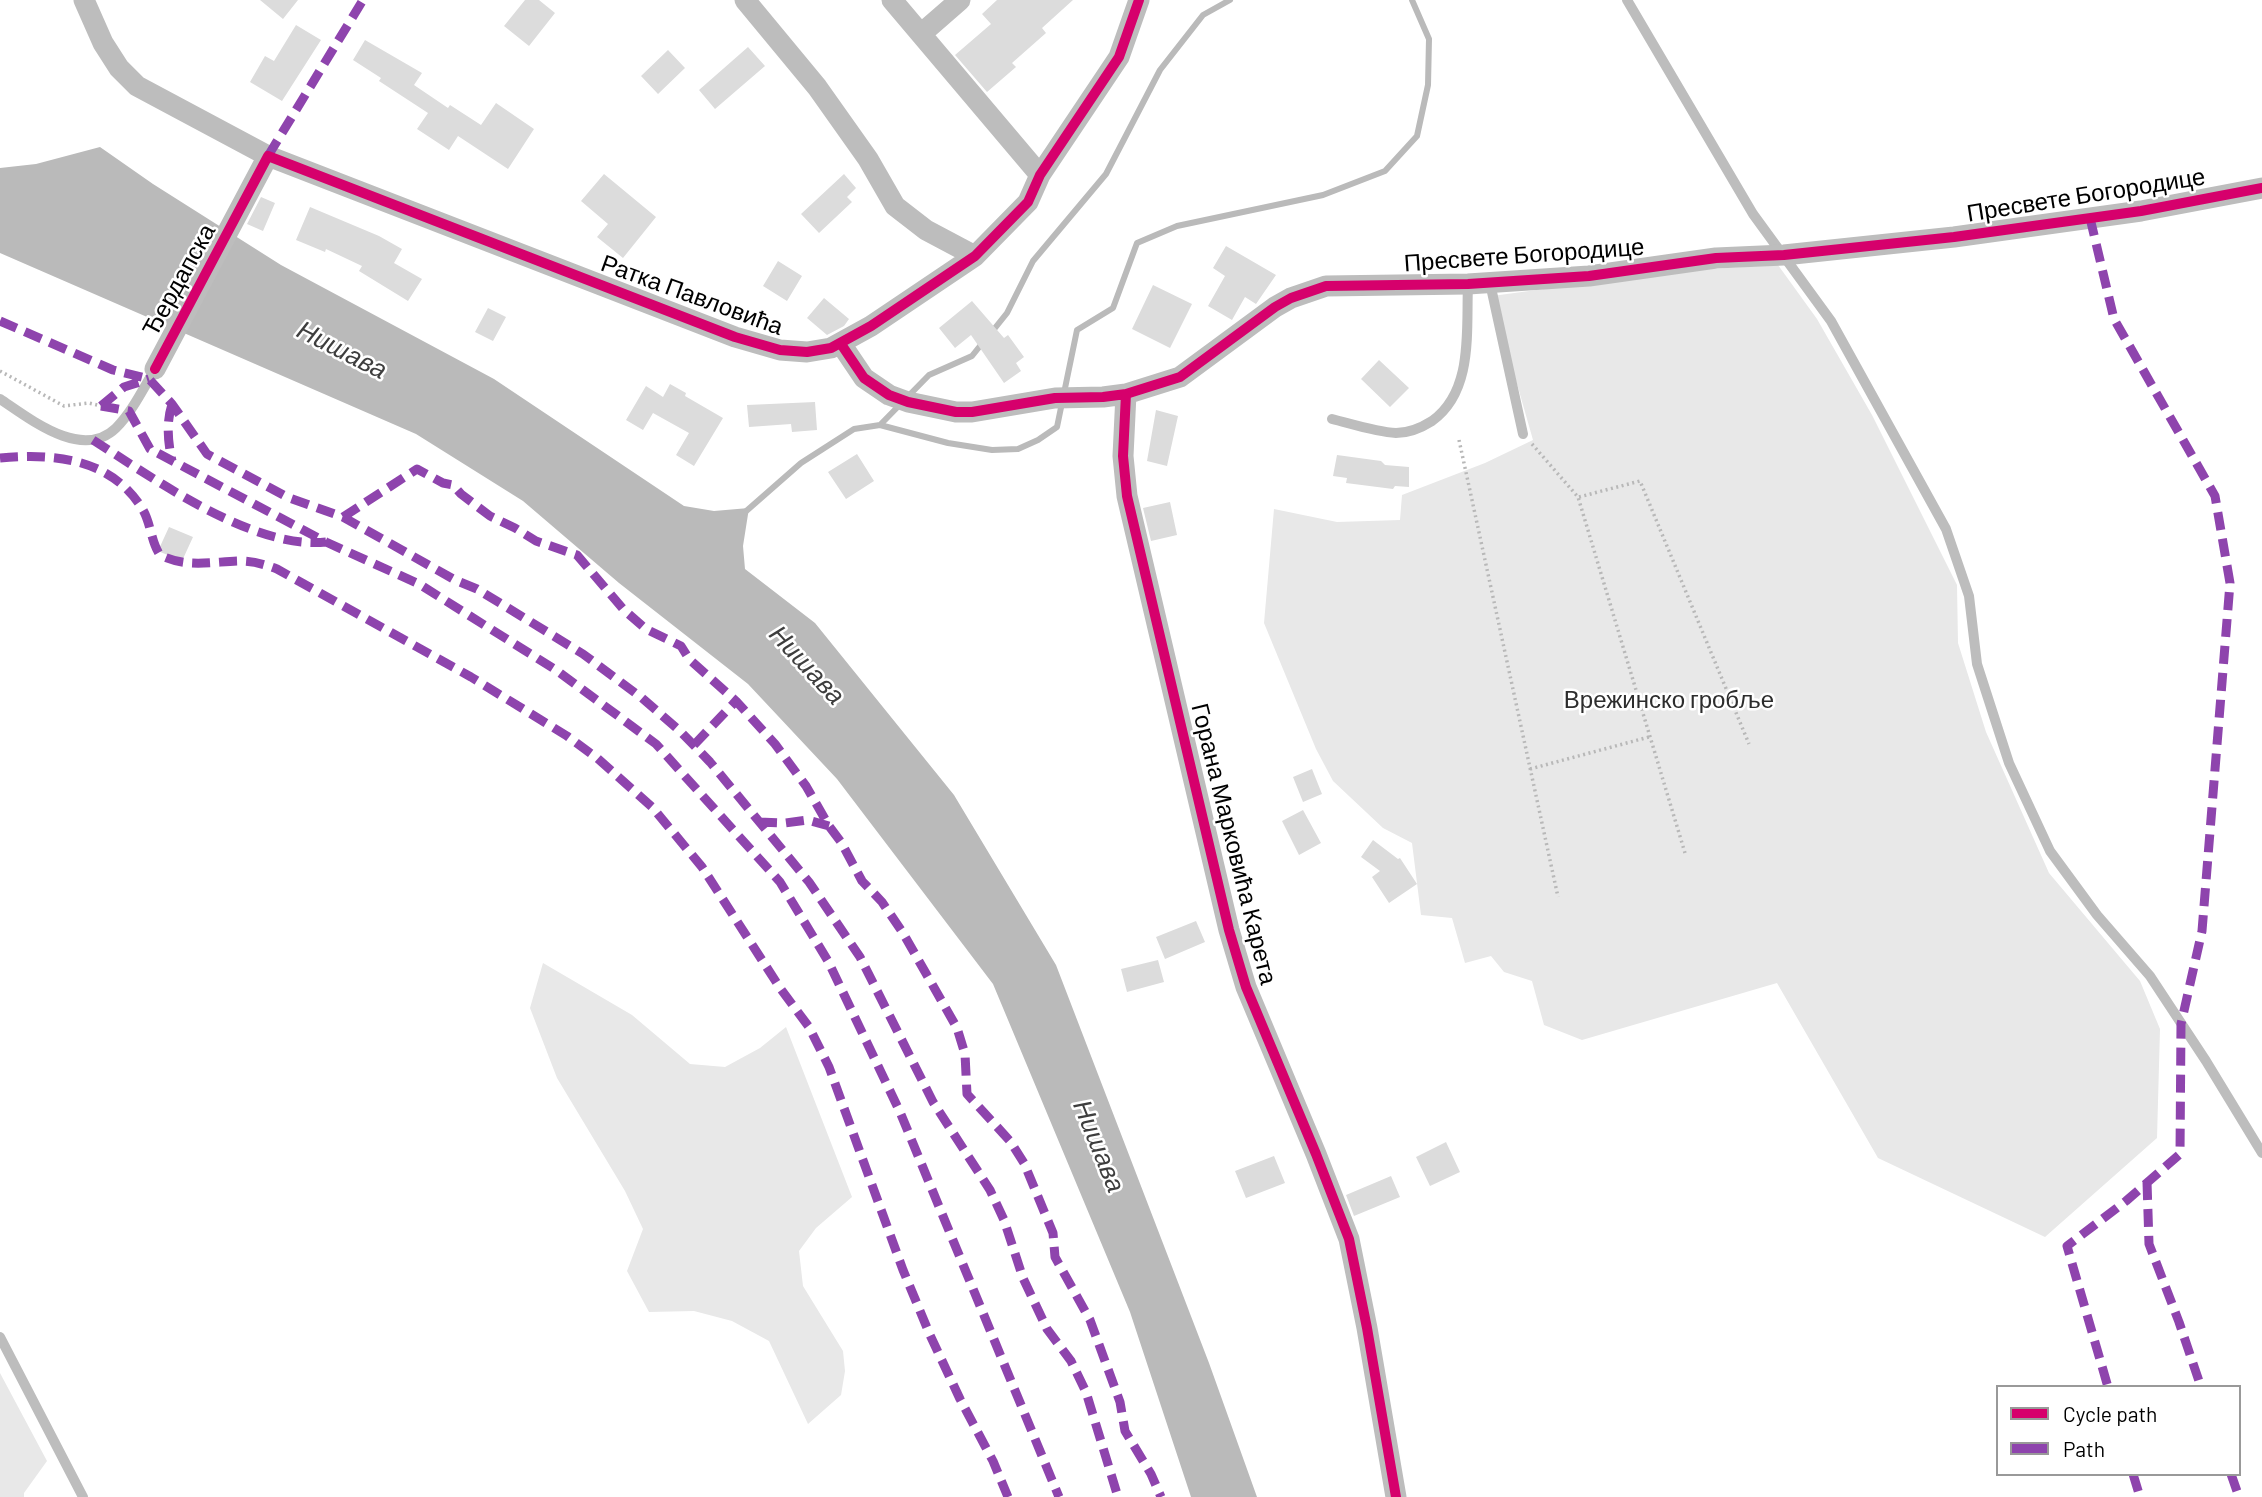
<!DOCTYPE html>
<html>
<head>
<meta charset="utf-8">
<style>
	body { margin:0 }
	#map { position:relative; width:2262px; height:1497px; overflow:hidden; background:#fff; font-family:Barlow,sans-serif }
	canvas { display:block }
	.legend { position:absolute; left:1996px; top:1385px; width:245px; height:91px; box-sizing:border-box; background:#fff; border:2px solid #999; margin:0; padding:9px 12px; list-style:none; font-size:21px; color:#000 }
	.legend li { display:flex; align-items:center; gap:14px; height:35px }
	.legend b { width:35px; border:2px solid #999 }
</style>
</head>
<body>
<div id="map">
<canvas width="2262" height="1497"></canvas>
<ul class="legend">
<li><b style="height:9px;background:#d6006c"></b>Cycle path</li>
<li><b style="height:9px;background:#8e44ad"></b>Path</li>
</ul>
</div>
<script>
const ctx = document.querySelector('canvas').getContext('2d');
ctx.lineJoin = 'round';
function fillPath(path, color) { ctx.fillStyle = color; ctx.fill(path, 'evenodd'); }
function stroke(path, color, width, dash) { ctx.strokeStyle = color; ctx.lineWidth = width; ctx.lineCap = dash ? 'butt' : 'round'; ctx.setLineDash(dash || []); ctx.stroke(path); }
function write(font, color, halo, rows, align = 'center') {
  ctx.font = font + ' Barlow,sans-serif'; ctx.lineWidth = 5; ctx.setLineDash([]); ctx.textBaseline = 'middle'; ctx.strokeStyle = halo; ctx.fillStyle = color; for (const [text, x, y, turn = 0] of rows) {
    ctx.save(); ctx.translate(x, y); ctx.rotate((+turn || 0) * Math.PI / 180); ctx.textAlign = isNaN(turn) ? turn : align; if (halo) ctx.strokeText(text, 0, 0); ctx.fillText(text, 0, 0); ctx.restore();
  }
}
const green = new Path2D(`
	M1778 265 1817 319 1872 415 1957 585 1958 643 1986 732 2049 873 2140 981 2160 1029 2157 1138 2045 1237 1878 1158 1777 983 1582 1040 1544 1025 1532 981 1504 972 1491 956 1465 963 1452 918 1421 915 1412 843 1383 828 1333 781 1316 749 1264 623 1274 509 1337 522 1400 520 1402 495 1485 463 1533 440 1492 296 1678 271Z
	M543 963 632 1015 690 1064 725 1067 760 1048 786 1027 852 1197 816 1228 799 1251 803 1286 843 1351 845 1371 841 1395 808 1424 769 1341 732 1321 694 1311 649 1312 627 1271 643 1229 625 1191 557 1078 530 1008Z
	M0 1373 47 1461 24 1493V1497H0Z`);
const water = new Path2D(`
	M100 147 153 184 281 265 494 379 684 506 714 511 749 508 743 546 745 569 815 623 954 795 1056 965 1209 1363 1257 1497H1191L1130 1312 993 984 837 779 748 684 619 583 523 501 416 434 0 253V168L36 164Z`);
const stream = new Path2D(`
	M991 333 1007 313 1033 261 1106 174 1160 70 1203 15 1230 0
	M880 425 929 375 972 356 984 341
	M744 513 801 463 854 429 880 425 948 443 992 450 1018 449 1038 440 1057 427 1077 330 1113 308 1137 243 1177 226 1323 195 1385 171 1417 136 1428 85 1429 39 1412 0`);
const building = new Path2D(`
	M260 0H298L283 19Z
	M525 0H539L555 13 529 46 504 26Z
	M997 0H1073L1042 28 1046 33 1012 63 1016 67 987 92 955 55 991 24 982 14Z
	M296 25 321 40 282 101 250 82 265 56 274 61Z
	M365 40 422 73 414 85 448 108 450 105 481 125 496 103 534 129 508 169 458 136 449 150 417 129 428 113 379 81 381 78 353 60Z
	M748 47 765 66 715 109 699 90Z
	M668 50 685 68 658 94 641 76Z
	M604 174 656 217 623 258 597 237 608 224 581 201Z
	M844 174 856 188 847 197 852 202 819 233 801 214Z
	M261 197 275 203 263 231 247 224Z
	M310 207 379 236 402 249 394 263 422 279 408 301 359 271 362 266 326 249 325 252 296 240Z
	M1226 246 1276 275 1256 304 1245 297 1232 320 1208 306 1225 276 1213 268Z
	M778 261 802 276 787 301 763 286Z
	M1153 285 1192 304 1170 348 1132 329Z
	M824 298 849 319 844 326 827 335 807 318Z
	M972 301 1004 338 1008 335 1024 357 1016 363 1021 371 1004 383 971 335 955 348 939 328Z
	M488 308 506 317 493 341 475 332Z
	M1379 360 1409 388 1390 407 1361 379Z
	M670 384 686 393 685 396 723 418 694 466 676 455 689 433 653 413 643 430 626 420 646 386 663 397Z
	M815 402 817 430 792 432 791 424 749 427 747 405Z
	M1156 410 1178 416 1167 466 1147 461Z
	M857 454 874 481 846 499 828 472Z
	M1337 455 1381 461 1385 465 1409 467V487L1395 486 1393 489 1346 483 1347 478 1333 476Z
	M1170 502 1177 535 1151 541 1143 508Z
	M169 527 193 537 182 561 158 551Z
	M1312 769 1322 794 1303 802 1293 777Z
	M1303 810 1321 843 1299 855 1282 821Z
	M1373 840 1398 859 1400 858 1417 884 1389 903 1372 877 1380 871 1361 857Z
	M1196 921 1205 942 1165 959 1156 937Z
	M1158 960 1164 982 1127 992 1121 969Z
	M1446 1142 1460 1172 1430 1186 1416 1157Z
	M1274 1156 1285 1183 1246 1198 1235 1171Z
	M1391 1176 1400 1197 1354 1216 1346 1195Z`);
const path = new Path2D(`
	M0 371 64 406 89 403 101 406
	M1459 440 1558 897
	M1532 444 1578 497 1685 853
	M1579 497 1640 481 1749 744
	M1530 769 1649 737`);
const service = new Path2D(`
	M1627 0 1753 214 1831 321 1946 529 1969 596 1977 664 2009 763 2050 851 2097 915 2150 976 2206 1061 2262 1153
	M1490 283 1523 434
	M0 399C30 419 82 461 116 428 132 412 143 389 155 369
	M1332 419C1352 424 1376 432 1396 433 1409 433 1421 428 1432 421 1474 391 1466 330 1468 284
	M0 1337 83 1497`);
const minor = new Path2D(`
	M84 0 103 43 119 68 137 86 268 156
	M745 0 817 87 868 159 895 206 926 230 975 256
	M892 0 1040 175
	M921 34 960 0
	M841 344 864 378 889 395 908 402 956 412H972L1055 398 1103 397 1126 394 1180 377 1275 307 1291 298 1326 286 1468 284 1589 276 1716 258 1784 255 1954 237 2141 211 2262 188
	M155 369 268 156 735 337 780 350 807 352 831 348 871 326 975 256 1028 202 1040 175 1119 57 1139 0
	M1126 394 1123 456 1127 496 1229 930 1246 987 1316 1154 1349 1239 1367 1328 1396 1497`);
const quiet = new Path2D(`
	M268 156 363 0
	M2090 218 2114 319 2215 496 2230 583 2202 931 2181 1024 2180 1154 2126 1201 2067 1246 2108 1387
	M0 321 113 370 149 379 172 404 207 454 287 497 343 517 455 580 477 589 583 654 642 698 681 732 710 762 809 882 860 957 933 1102 990 1190 1004 1220 1023 1278 1047 1329 1071 1361 1086 1392 1118 1497
	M172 404C166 423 168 442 172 461
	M101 406 129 411 150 449 326 542 419 584 556 670 656 744 780 882 828 961 900 1112 1059 1497
	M101 406 124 387 149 379
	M93 440C153 478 253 550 326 542
	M0 458C54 453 112 458 143 510 151 524 151 542 160 555 186 568 210 562 238 561 252 561 264 564 277 569L471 677 567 736 597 758 652 807 702 867 780 988 809 1027 829 1067 903 1270 930 1335 960 1399 993 1461 1008 1497
	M343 517 417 469 443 483 453 485 461 494 490 516 515 528 536 541 577 555 624 610 646 629 681 646 689 659 736 701 775 744 806 786 829 826 841 842 862 881 882 902 903 933 957 1028 965 1054 967 1094 1010 1141 1024 1163 1053 1233 1055 1257 1090 1320 1120 1402 1125 1431 1151 1474 1161 1497
	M694 745 736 701
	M759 822 785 823 808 820 829 826
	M2147 1182 2149 1244 2179 1322 2201 1387
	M2133 1474 2140 1497
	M2231 1474 2239 1497`);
const cycleway = new Path2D(`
	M841 344 864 378 889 395 908 402 956 412H972L1055 398 1103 397 1126 394 1180 377 1275 307 1291 298 1326 286 1468 284 1589 276 1716 258 1784 255 1954 237 2141 211 2262 188
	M155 369 268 156 735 337 780 350 807 352 831 348 871 326 975 256 1028 202 1040 175 1119 57 1139 0
	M1126 394 1123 456 1127 496 1229 930 1246 987 1316 1154 1349 1239 1367 1328 1396 1497`);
const streetNames = [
	["Пресвете Богородице",2086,195,-9],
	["Пресвете Богородице",1524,255,-4],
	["Ђердапска",179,280,-61],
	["Ратка Павловића",692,295,20],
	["Горана Марковића Карета",1234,844,76]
];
const parkNames = [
	["Врежинско гробље",1669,700]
];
const waterNames = [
	["Нишава",342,350,27],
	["Нишава",807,665,47],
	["Нишава",1099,1146,68]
];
fillPath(green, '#e8e8e8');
fillPath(water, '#bababa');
stroke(stream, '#bababa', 6);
fillPath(building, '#dcdcdc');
stroke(path, '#b8b8b8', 3.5, [2, 3.5]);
stroke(service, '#bdbdbd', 10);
stroke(minor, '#bdbdbd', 21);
stroke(quiet, '#8e44ad', 9, [18, 9]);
stroke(cycleway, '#d6006c', 10);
write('24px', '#000', '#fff', streetNames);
write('24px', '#2d2d2d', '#fff', parkNames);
write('italic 26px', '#3e3e3e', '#fff', waterNames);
</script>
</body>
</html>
